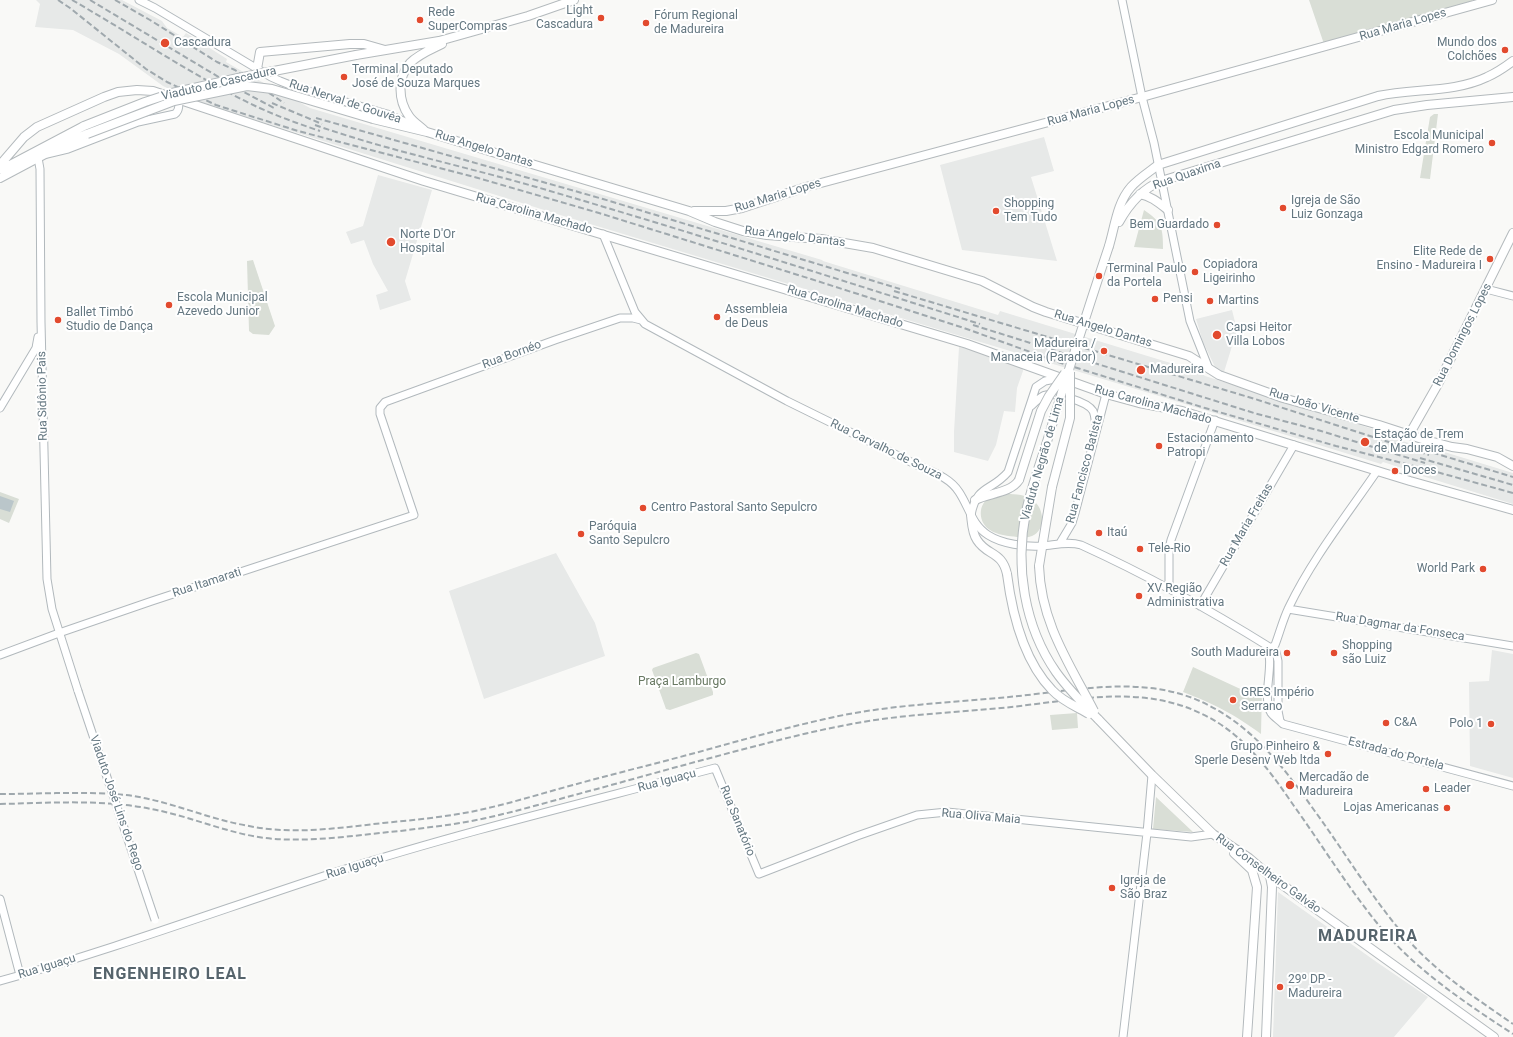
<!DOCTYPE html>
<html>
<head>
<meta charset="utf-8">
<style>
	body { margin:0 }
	canvas { display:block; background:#f9f9f7 }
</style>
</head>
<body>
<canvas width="1513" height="1037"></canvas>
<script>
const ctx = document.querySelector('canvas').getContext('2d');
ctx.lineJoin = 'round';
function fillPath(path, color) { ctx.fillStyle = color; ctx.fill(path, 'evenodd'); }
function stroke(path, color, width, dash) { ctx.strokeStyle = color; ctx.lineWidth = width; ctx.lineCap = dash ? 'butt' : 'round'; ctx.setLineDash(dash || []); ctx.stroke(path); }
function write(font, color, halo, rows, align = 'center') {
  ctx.font = font + ' Roboto,sans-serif'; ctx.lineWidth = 4; ctx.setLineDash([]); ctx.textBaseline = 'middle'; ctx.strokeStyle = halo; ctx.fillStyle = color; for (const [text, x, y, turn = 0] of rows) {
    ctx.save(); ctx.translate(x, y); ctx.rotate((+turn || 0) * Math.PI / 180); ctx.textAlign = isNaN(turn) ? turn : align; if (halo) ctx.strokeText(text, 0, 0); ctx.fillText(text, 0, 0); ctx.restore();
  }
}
const built = new Path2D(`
	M36 0H122L162 21 167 28 183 37 186 33 227 59 226 62 240 70 310 108 822 260 823 261 998 315 1000 311 1200 372 1205 376 1382 432 1384 435 1421 447H1428L1513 473V504L1419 475 1417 473 1383 462 1381 464 1159 396 557 214 192 100 163 86 119 54 73 30 35 27 40 4Z
	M1044 137 1054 171 1031 177 1057 261 962 250 940 165Z
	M378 175 432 190 405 281 411 300 380 310 376 295 388 291 373 264 364 240 351 244 346 232 363 226Z
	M1232 310 1237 330 1224 372 1216 369 1203 342 1196 319Z
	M959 347 980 350 1022 364 1023 371 1017 388 1015 412 1004 411 996 445 988 461 954 452V432Z
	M556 553 595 623 605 656 484 699 449 591Z
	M1492 650 1513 654V778L1470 766 1469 682 1489 681Z
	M1278 892 1378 963 1428 997 1394 1037H1273Z`);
const green = new Path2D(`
	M1309 0H1472V3L1324 44Z
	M1434 114H1438L1430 179 1420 178 1430 117Z
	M1144 210C1162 222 1163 228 1163 249L1134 247Z
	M253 260 275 326 269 335 253 334 249 331 247 261Z
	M0 492 19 499 9 523 0 519Z
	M1006 494C1016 494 1026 494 1035 502 1044 510 1046 530 1032 536 1028 538 1022 537 1017 537 1009 536 997 535 990 530 978 523 977 503 991 497 995 495 1001 495 1006 494Z
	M696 653 699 654 713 692V695L670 710 666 709 652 670 653 668Z
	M1193 667 1249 693 1251 690H1262L1261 734C1234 714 1214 704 1183 692Z
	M1077 713 1078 728 1052 730 1050 715Z
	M1156 797 1193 832 1153 829Z`);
const water = new Path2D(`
	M0 496 14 501 10 512 0 509Z`);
const secondary = new Path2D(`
	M139 0 155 8 271 77 280 81 295 87 387 114 417 127
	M1122 0 1142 97 1154 143 1190 321 1209 369
	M47 154 68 149 138 122 175 114C179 111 180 104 177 99
	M38 158 40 169 41 322 47 579 52 609 78 691
	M603 234 635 312 645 324 787 401 919 466C935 473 950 478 959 492 969 507 972 525 988 535 1002 544 1025 547 1042 546 1055 545 1068 541 1081 545 1147 575 1210 610 1271 648L1276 652 1278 661V711L1280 721
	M1486 289 1513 296
	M1031 406C1036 402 1040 396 1046 395 1056 393 1087 401 1093 411 1095 415 1095 421 1096 426
	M0 408 36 348 38 337
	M971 515C977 484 991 492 1008 472L1036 387 1045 381 1060 378
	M1060 543 1072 523 1075 513 1106 394
	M1169 588V549L1171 540 1215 420
	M1200 606 1294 445
	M1288 609 1513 646
	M1266 645C1276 663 1261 696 1271 713 1274 717 1279 720 1283 724L1513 786
	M1271 648 1275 645C1280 632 1283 619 1289 607 1312 559 1347 515 1377 471
	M0 655 59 633 152 601 414 515 380 414V408L385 402 555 340 620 318H633L641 320
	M0 899 20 975
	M0 981C115 949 228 907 342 870 465 831 591 801 715 768L759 874 857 836 917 815 947 812 1191 837 1213 834
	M1123 1037 1147 833 1152 775`);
const primary = new Path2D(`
	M356 55 439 41 528 16 574 0
	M257 69 260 52 350 44H364L385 50
	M373 119 427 132 525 162 689 211 715 222 743 231 767 235 821 239 873 248 982 281 1033 307 1046 312 1189 356 1219 375 1283 398 1379 425 1422 439 1452 447 1467 449 1497 457 1513 466
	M425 131C420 126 413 122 409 116 398 100 397 78 410 63 419 54 432 49 442 44
	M0 165 24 137 37 127 104 97 118 92 137 90 153 91 424 181 967 344 1106 394 1139 403 1182 411 1410 481 1513 510
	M0 169 10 165 84 126
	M0 178 64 144 87 134
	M1140 194C1151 196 1159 203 1168 210
	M694 211H726L742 208 806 187 1142 97 1492 0
	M1119 222C1129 204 1142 189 1161 181L1394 110 1427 105 1513 97
	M1109 246C1115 226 1117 203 1131 187 1138 179 1149 172 1158 165L1378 96C1414 88 1454 93 1487 77 1496 73 1505 67 1513 61
	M1409 435 1438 384 1513 233
	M975 500C989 493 1011 493 1019 480
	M971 515C972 523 972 533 977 540 987 556 1002 551 1007 574
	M1039 566 1052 487
	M1098 719 1152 775 1213 834 1249 858 1270 876 1494 1037
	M1234 853 1252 870 1257 887 1247 1037
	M1266 1037 1272 887 1270 876`);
const rail = new Path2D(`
	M58 0 70 8 146 69 167 82 216 105 298 131 478 178 599 213 811 279 964 328 1058 362 1205 408 1336 446 1433 471 1513 493
	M72 0C128 32 183 69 241 99 266 112 293 122 320 131
	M90 0 242 91 276 109
	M115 0 150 20 217 62 235 70 284 103
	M272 103 322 124
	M316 118 603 199 900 289
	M315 125C392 152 473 168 550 191 694 233 837 279 980 324
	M894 291 1255 399 1429 455
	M973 325 1254 413 1321 431 1425 463
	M1424 450 1513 477
	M1420 458 1513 485
	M0 794C41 794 86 791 126 795 168 800 207 819 249 826 293 835 339 828 383 823 414 820 445 817 475 811 508 804 540 794 573 785 613 774 654 764 695 753 738 741 781 729 825 719 885 705 948 703 1009 697 1074 691 1147 673 1208 705 1254 728 1285 769 1314 810 1344 851 1370 895 1403 934 1433 970 1474 997 1513 1024
	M0 804C49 803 103 799 151 809 190 816 226 833 265 838 310 843 356 835 400 831 422 828 444 826 466 822 510 814 554 800 597 789 651 774 705 759 760 745 798 735 836 726 875 720 916 714 959 712 1001 708 1067 702 1137 683 1200 713 1242 732 1268 768 1294 806 1322 845 1347 886 1377 923 1414 969 1464 1002 1513 1034`);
const secondaryBridge = new Path2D(`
	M78 691 155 920`);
const primaryBridge = new Path2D(`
	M84 126 145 102 172 93 238 78 356 55
	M87 134 174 101 247 86 272 89 373 119
	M1019 480 1041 411 1049 396 1065 373
	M1052 487 1070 418V372
	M1039 566C1041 623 1069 663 1094 711
	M1007 574C1012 613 1024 661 1052 690 1062 701 1077 707 1089 714
	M1098 719C1083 704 1068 689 1056 672 1024 626 1015 566 1026 512 1032 483 1044 454 1052 425 1070 365 1089 306 1109 246`);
const markers = [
	[601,18,4,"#e24a2e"],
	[420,20,4,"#e24a2e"],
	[646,23,4,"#e24a2e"],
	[165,43,5,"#e24a2e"],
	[1505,50,4,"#e24a2e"],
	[344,77,4,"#e24a2e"],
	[1492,143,4,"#e24a2e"],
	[1283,208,4,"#e24a2e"],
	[996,211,4,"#e24a2e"],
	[1217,225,4,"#e24a2e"],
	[391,242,5,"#e24a2e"],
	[1490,259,4,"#e24a2e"],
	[1195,272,4,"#e24a2e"],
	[1099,276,4,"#e24a2e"],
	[1155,299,4,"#e24a2e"],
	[1210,301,4,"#e24a2e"],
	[169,305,4,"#e24a2e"],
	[717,317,4,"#e24a2e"],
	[58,320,4,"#e24a2e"],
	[1217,335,5,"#e24a2e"],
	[1104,351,4,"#e24a2e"],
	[1141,370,5,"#e24a2e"],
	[1365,442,5,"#e24a2e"],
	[1159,446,4,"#e24a2e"],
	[1395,471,4,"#e24a2e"],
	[643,508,4,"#e24a2e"],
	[1099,533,4,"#e24a2e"],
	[581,534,4,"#e24a2e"],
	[1140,549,4,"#e24a2e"],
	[1483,569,4,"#e24a2e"],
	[1139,596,4,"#e24a2e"],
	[1287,653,4,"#e24a2e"],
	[1334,653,4,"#e24a2e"],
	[1233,700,4,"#e24a2e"],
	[1386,723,4,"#e24a2e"],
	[1491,724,4,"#e24a2e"],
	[1328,754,4,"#e24a2e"],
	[1290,785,5,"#e24a2e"],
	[1426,789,4,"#e24a2e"],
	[1447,808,4,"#e24a2e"],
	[1112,888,4,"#e24a2e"],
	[1280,987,4,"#e24a2e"]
];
const poiNames = [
	["Light",593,11,"right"],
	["Cascadura",593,25,"right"],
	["Rede",428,13],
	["SuperCompras",428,27],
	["Fórum Regional",654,16],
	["de Madureira",654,30],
	["Cascadura",174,43],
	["Mundo dos",1497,43,"right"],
	["Colchões",1497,57,"right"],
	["Terminal Deputado",352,70],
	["José de Souza Marques",352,84],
	["Escola Municipal",1484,136,"right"],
	["Ministro Edgard Romero",1484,150,"right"],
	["Igreja de São",1291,201],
	["Luiz Gonzaga",1291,215],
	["Shopping",1004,204],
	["Tem Tudo",1004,218],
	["Bem Guardado",1209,225,"right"],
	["Norte D'Or",400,235],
	["Hospital",400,249],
	["Elite Rede de",1482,252,"right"],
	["Ensino - Madureira I",1482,266,"right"],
	["Copiadora",1203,265],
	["Ligeirinho",1203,279],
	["Terminal Paulo",1107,269],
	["da Portela",1107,283],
	["Escola Municipal",177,298],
	["Azevedo Junior",177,312],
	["Pensi",1163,299],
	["Martins",1218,301],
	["Assembleia",725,310],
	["de Deus",725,324],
	["Ballet Timbó",66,313],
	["Studio de Dança",66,327],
	["Capsi Heitor",1226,328],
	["Villa Lobos",1226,342],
	["Madureira /",1096,344,"right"],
	["Manaceia (Parador)",1096,358,"right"],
	["Madureira",1150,370],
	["Estação de Trem",1374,435],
	["de Madureira",1374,449],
	["Estacionamento",1167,439],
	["Patropi",1167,453],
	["Doces",1403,471],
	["Centro Pastoral Santo Sepulcro",651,508],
	["Paróquia",589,527],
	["Santo Sepulcro",589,541],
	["Itaú",1107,533],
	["Tele-Rio",1148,549],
	["World Park",1475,569,"right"],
	["XV Região",1147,589],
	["Administrativa",1147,603],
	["Shopping",1342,646],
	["são Luiz",1342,660],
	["South Madureira",1279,653,"right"],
	["GRES Império",1241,693],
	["Serrano",1241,707],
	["C&A",1394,723],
	["Polo 1",1483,724,"right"],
	["Grupo Pinheiro &",1320,747,"right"],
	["Sperle Desenv Web ltda",1320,761,"right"],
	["Mercadão de",1299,778],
	["Madureira",1299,792],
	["Leader",1434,789],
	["Lojas Americanas",1439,808,"right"],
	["Igreja de",1120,881],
	["São Braz",1120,895],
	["29º DP -",1288,980],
	["Madureira",1288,994]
];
const streetNames = [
	["Rua Maria Lopes",1403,25,-16],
	["Viaduto de Cascadura",219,84,-13],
	["Rua Nerval de Gouvêa",345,102,18],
	["Rua Maria Lopes",1091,111,-15],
	["Rua Angelo Dantas",484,149,17],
	["Rua Quaxima",1187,175,-19],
	["Rua Maria Lopes",778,196,-17],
	["Rua Carolina Machado",534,214,16],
	["Rua Angelo Dantas",795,237,7],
	["Rua Carolina Machado",845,307,17],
	["Rua Angelo Dantas",1103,329,17],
	["Rua Domingos Lopes",1463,335,-63],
	["Rua Bornéo",512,355,-20],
	["Rua Sidônio Pais",43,396,-91],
	["Rua Carolina Machado",1153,405,15],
	["Rua João Vicente",1314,406,17],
	["Rua Carvalho de Souza",886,450,26],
	["Viaduto Negrão de Lima",1043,459,-74],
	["Rua Fancisco Batista",1085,469,-75],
	["Rua Maria Freitas",1247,525,-60],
	["Rua Itamarati",207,583,-18],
	["Rua Dagmar da Fonseca",1400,627,9],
	["Estrada do Portela",1396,754,15],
	["Rua Iguaçu",667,781,-15],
	["Viaduto José Lins do Rego",116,803,71],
	["Rua Oliva Maia",981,817,5],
	["Rua Sanatório",737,821,68],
	["Rua Iguaçu",355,867,-17],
	["Rua Conselheiro Galvão",1268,874,36],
	["Rua Iguaçu",47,967,-17]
];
const parkNames = [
	["Praça Lamburgo",682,682]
];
const districtNames = [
	["MADUREIRA",1368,937],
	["ENGENHEIRO LEAL",170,975]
];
fillPath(built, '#e7e9e8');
fillPath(green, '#d9ded6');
fillPath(water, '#bac6ca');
stroke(secondary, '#b2b9bd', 9);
stroke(primary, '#b4babd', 10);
stroke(secondary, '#fff', 7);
stroke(primary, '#fff', 8);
stroke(rail, '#9fa8ad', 2, [6, 3]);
stroke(secondaryBridge, '#b2b9bd', 9, []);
stroke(primaryBridge, '#b4babd', 10, []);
stroke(secondaryBridge, '#fff', 7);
stroke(primaryBridge, '#fff', 8);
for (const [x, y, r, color] of markers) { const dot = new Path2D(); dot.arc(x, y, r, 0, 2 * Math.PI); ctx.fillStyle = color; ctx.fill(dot); stroke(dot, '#fff', 1.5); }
write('12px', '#647781', '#fff', poiNames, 'left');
write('12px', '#647781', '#fff', streetNames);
write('12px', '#697963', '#fff', parkNames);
ctx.letterSpacing = '1px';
write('bold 16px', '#56646c', '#fff', districtNames);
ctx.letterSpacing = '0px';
</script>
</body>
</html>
